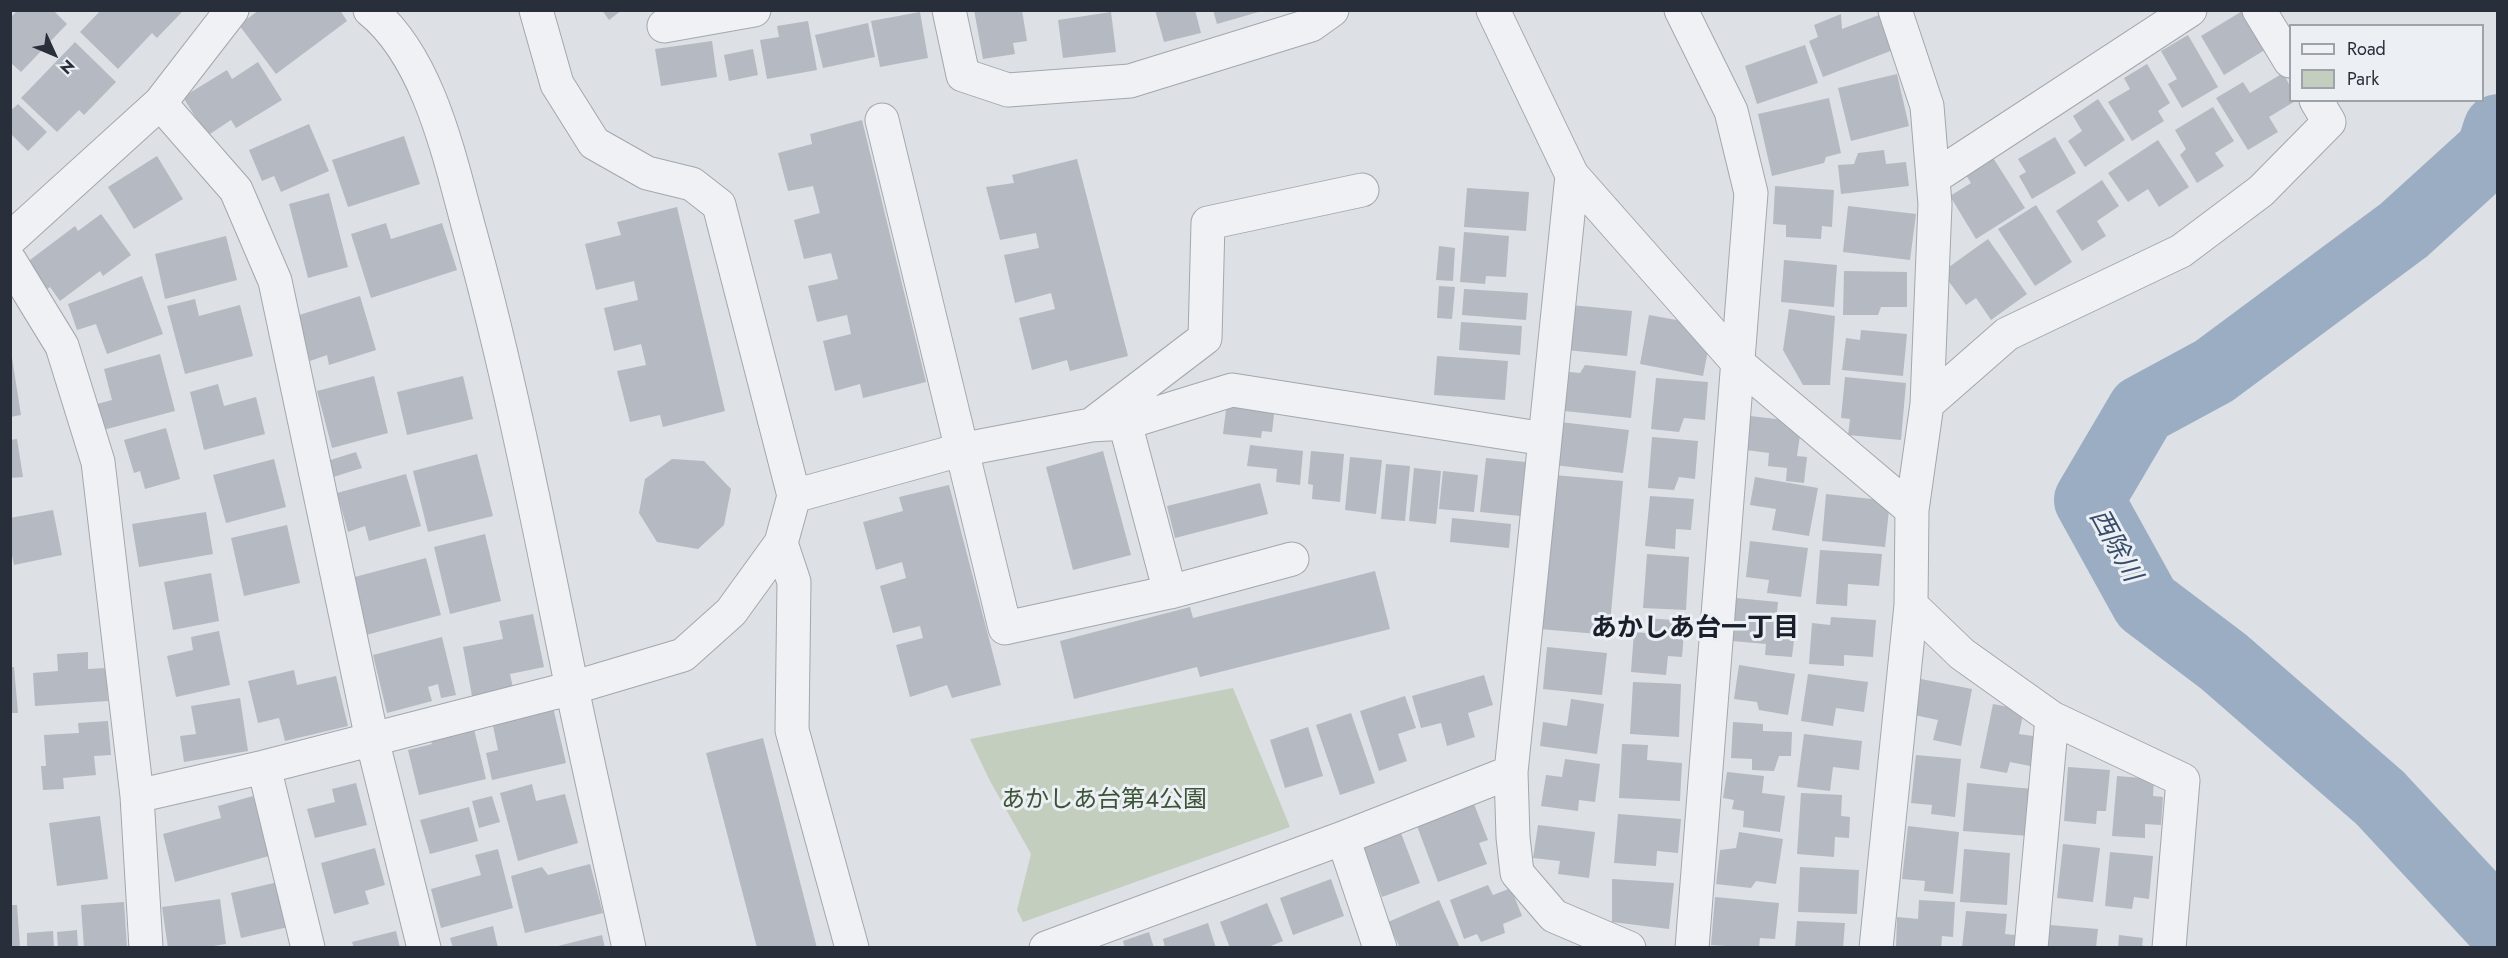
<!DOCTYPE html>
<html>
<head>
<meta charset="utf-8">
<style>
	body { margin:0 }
	#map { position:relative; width:2508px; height:958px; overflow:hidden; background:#dde0e5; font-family:Jost,sans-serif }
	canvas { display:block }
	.frame { position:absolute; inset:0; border:12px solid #282e3a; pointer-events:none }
	.legend { position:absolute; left:2289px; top:24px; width:195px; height:78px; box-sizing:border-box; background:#eceff3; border:2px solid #9ea2a9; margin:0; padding:8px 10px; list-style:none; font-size:18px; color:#282e3a }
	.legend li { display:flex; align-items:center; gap:12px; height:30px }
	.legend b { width:30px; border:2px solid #9ea2a9 }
	.north { position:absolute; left:24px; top:24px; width:60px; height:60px; -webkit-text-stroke:4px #eceff3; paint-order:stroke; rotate:134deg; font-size:16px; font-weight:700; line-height:24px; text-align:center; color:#282e3a }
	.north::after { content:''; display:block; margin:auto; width:21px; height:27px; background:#282e3a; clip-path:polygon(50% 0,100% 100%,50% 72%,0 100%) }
</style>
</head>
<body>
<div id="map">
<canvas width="2508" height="958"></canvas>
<div class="frame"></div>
<ul class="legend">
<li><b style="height:8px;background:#eff1f4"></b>Road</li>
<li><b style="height:16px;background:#c3cebf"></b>Park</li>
</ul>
<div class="north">N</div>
</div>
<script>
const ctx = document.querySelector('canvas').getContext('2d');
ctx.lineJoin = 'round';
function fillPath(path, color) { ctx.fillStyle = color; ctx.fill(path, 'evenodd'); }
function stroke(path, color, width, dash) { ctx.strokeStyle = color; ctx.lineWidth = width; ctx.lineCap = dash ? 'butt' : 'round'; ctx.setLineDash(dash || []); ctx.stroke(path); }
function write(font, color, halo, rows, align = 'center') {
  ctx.font = font + ' Jost,"Noto Sans JP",sans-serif'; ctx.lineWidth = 6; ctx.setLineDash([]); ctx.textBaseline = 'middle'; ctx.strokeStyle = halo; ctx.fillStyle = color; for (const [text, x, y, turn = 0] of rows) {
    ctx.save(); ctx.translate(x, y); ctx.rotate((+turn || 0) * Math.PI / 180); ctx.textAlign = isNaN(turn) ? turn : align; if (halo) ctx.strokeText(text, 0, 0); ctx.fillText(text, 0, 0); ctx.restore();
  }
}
const green = new Path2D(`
	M1233 688 1290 827 1023 922 1017 910 1031 854 989 779 970 739Z`);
const river = new Path2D(`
	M2498 129 2491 151 2404 230 2214 371 2142 410 2089 500 2146 603 2224 662 2380 798 2498 925`);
const building = new Path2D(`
	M18 10H53L67 24 21 72 10 62V18Z
	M101 10H181L182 12 157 38 152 33 118 69 80 32Z
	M259 10H340L347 21 276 74 239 25Z
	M602 10H622L609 20Z
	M974 10H1022L1027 41 1013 43 1015 54 983 59Z
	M1155 10H1195L1201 33 1164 42Z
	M1213 10H1262V11L1217 24Z
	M2244 10 2268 48 2224 75 2201 36Z
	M920 12 928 58 880 67 871 21Z
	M1111 12 1116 52 1063 58 1058 20Z
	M1841 14 1842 29 1879 15 1893 50 1823 77 1809 41 1818 37 1814 25Z
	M808 21 817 70 767 79 760 40 779 37 777 26Z
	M868 23 875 57 823 68 815 35Z
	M2188 35 2218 87 2182 108 2168 84 2177 79 2161 51Z
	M712 41 717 77 661 86 655 49Z
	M75 42 116 82 84 115 79 110 57 132 21 98Z
	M1805 45 1818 83 1757 104 1745 66Z
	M753 49 758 75 729 81 724 55Z
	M258 62 282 100 236 128 231 120 207 136 183 97 227 70 232 79Z
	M2147 64 2170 103 2158 111 2164 121 2132 141 2108 102 2130 89 2124 78Z
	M2283 73 2290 86V100H2297L2269 117 2278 132 2248 150 2216 98 2243 82 2250 93Z
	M1897 74 1909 126 1851 141 1838 88Z
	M1829 98 1841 153 1826 157 1824 163 1772 176 1758 114Z
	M2098 99 2125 140 2085 167 2068 141 2082 131 2073 116Z
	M18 104 47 132 28 151 10 133V111Z
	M2213 107 2234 141 2215 153 2224 166 2197 183 2180 155 2186 149 2175 130Z
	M862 120 926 382 863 398 860 384 835 391 823 341 851 334 847 315 817 322 808 286 838 279 831 253 804 259 794 220 820 213 813 186 788 191 778 153 812 144 810 134Z
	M309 124 329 171 281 192 274 176 262 181 249 150Z
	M404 136 420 184 348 207 332 160Z
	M2055 137 2076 173 2032 199 2019 176 2026 172 2018 159Z
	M2158 140 2189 187 2159 207 2148 189 2128 202 2108 173Z
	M1884 150 1886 164 1906 162 1909 186 1841 194 1838 165 1854 164 1858 153Z
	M1990 153 2025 208 1976 239 1950 196 1971 183 1963 170Z
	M157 156 183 199 134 229 108 187Z
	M1077 159 1128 356 1070 371 1067 360 1032 370 1019 318 1055 309 1051 293 1015 303 1004 255 1039 248 1036 233 1000 240 986 187 1014 183 1012 175Z
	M2102 180 2119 206 2097 221 2106 236 2082 251 2056 211Z
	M1775 186 1834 190 1832 227 1822 226 1821 239 1786 237V225L1773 224Z
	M1467 188 1529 192 1526 231 1464 227Z
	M329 193 348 267 308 278 289 204Z
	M2036 205 2072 262 2035 286 1998 229Z
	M1848 206 1916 214 1910 260 1843 252Z
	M677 207 725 411 663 427 660 415 630 422 617 371 646 365 641 344 614 351 604 308 638 300 634 281 596 290 585 244 621 235 617 222Z
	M101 214 131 255 103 276 100 271 60 301 50 287 42 293 22 266 75 226 78 231Z
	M386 223 391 239 442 223 457 270 371 298 351 234Z
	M1464 232 1509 236 1506 277 1486 276 1485 284 1460 282Z
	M226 236 237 280 165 299 155 254Z
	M1988 239 2027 294 1991 320 1976 298 1966 305 1942 272Z
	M1439 246 1455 248 1453 281 1436 280Z
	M1784 260 1837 265 1834 307 1781 302Z
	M1844 271 1907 272V307H1881L1878 315H1843Z
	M142 276 163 334 107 354 96 324 77 330 68 304Z
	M1439 286 1455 287 1452 319 1437 318Z
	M1464 289 1528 293 1526 320 1462 315Z
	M360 296 376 350 329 365 327 355 310 361 296 316Z
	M195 299 199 316 240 305 253 356 185 374 167 306Z
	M1571 305 1632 311 1627 356 1566 350Z
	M1789 309 1835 316 1830 385H1803L1783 350Z
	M1649 315 1693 323 1691 336 1710 340 1703 376 1640 364Z
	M1461 322 1522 326 1520 355 1459 350Z
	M1861 330 1907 334 1903 376 1842 370 1846 338 1860 340Z
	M10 345 21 415 10 417Z
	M160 354 175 411 103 430 97 404 112 400 104 369Z
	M1437 356 1508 361 1505 400 1434 395Z
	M1585 365 1636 371 1631 418 1555 410 1560 371 1580 373Z
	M374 376 388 433 332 448 317 391Z
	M463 376 473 419 407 435 397 392Z
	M1845 377 1906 383 1901 440 1848 435 1850 419 1841 418Z
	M1656 378 1708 382 1705 420 1684 418 1679 432 1651 429Z
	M218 384 224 406 256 397 265 434 204 450 190 392Z
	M1227 402 1275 406 1272 432 1262 431 1261 438 1223 434Z
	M1750 416 1802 422 1797 456 1807 457 1804 483 1786 481 1787 468 1768 466 1769 453 1746 450Z
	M1560 422 1629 430 1623 473 1554 465Z
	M166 428 180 479 145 489 140 471 134 473 124 440Z
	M1652 437 1698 441 1695 479 1679 477 1674 490 1648 488Z
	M17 439 23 477 10 478V440Z
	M1250 445 1303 451 1300 485 1276 482 1277 469 1247 466Z
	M1103 451 1131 555 1073 570 1046 467Z
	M1311 451 1344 454 1340 502 1312 499 1313 485 1308 484Z
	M356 452 362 468 330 478 324 462Z
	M477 454 493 516 428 532 413 471Z
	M1350 457 1382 460 1376 514 1345 510Z
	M1486 458 1526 462 1521 516 1480 512Z
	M274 459 286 507 226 523 213 475Z
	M672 459 704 461 731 489 724 525 698 549 657 542 639 513 645 479Z
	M1386 464 1410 466 1405 521 1381 519Z
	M1414 468 1441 471 1436 524 1409 521Z
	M1443 471 1478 475 1474 512 1439 509Z
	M406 474 421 526 369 541 365 526 348 532 337 493Z
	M1554 475 1623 481 1609 635 1540 629Z
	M1755 477 1818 488 1809 536 1772 530 1776 509 1750 505Z
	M1260 483 1268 514 1175 538 1167 506Z
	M949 485 1001 685 952 698 947 685 910 697 896 645 923 638 920 626 893 633 880 586 906 578 902 562 876 570 863 522 903 511 899 497Z
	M1826 494 1890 501 1885 547 1822 541Z
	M1650 496 1694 499 1691 530 1676 529 1675 549 1645 546Z
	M53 510 62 555 14 565 10 546V518Z
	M206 512 213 554 139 567 132 524Z
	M1452 518 1511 524 1509 548 1450 542Z
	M287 525 300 583 244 596 231 538Z
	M485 534 501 601 450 614 434 547Z
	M1750 541 1808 548 1801 597 1767 593 1769 580 1746 577Z
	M1820 550 1882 554 1879 586 1848 584 1847 606 1816 604Z
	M1647 554 1689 557 1686 610 1643 608Z
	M426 558 441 615 366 635 351 578Z
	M1375 571 1390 629 1200 677 1197 667 1074 699 1060 641 1190 607 1193 618Z
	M211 573 219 621 173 630 164 582Z
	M1736 598 1778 602 1777 612 1797 614 1792 657 1765 655 1766 644 1732 641Z
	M533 614 544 667 510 674 513 688 472 696 463 647 503 639 499 621Z
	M1831 617 1876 620 1873 657 1844 655V666L1809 664 1812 623 1830 625Z
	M1647 618 1685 621 1682 657 1668 656 1666 675 1631 672 1634 632 1646 633Z
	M219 631 230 685 176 697 167 656 193 650 191 637Z
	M442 637 456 695 441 698 438 684 428 687 432 701 387 713 373 655Z
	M1547 647 1607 653 1602 695 1543 689Z
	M88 652V669L106 668 108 701 35 706 33 673 58 671 57 654Z
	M1739 665 1795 674 1788 715 1759 710 1757 702 1734 699Z
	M10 667H14L18 713H10Z
	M294 670 297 685 336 676 348 726 285 741 279 718 258 723 248 681Z
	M1808 674 1868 682 1864 712 1836 708 1833 726 1801 721Z
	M1484 675 1493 705 1468 713 1475 737 1447 746 1441 723 1421 728 1412 696Z
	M1921 679 1972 689 1961 746 1933 740 1938 720 1914 715Z
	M1633 682 1681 684 1679 737 1630 734Z
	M1405 696 1416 728 1398 734 1407 761 1379 771 1360 711Z
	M240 698 248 751 184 762 180 736 196 734 191 706Z
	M1571 699 1604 704 1597 754 1540 746 1543 722 1567 726Z
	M1993 704 2024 710 2019 734 2040 737 2035 767 2010 762 2007 773 1980 768Z
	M553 707 566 763 492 780 486 753 498 750 492 721Z
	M1351 713 1375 783 1340 795 1316 725Z
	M108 721 111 755 94 756 96 775 63 778 64 789 43 790 41 766H46L44 735 79 733 78 723Z
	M1733 722 1763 724V731L1792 732 1791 756H1779L1774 771 1752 770V759L1731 758Z
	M473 725 486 779 419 795 408 750 432 744 429 736Z
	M1308 727 1323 776 1285 788 1270 740Z
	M1804 734 1862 741 1859 770 1833 767 1830 791 1797 787Z
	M763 738 817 948H757L706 753Z
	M1622 744 1648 745 1647 760 1682 763 1680 801 1619 798Z
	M1916 755 1961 759 1955 817 1931 814 1932 805 1911 803Z
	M1565 759 1600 764 1595 802 1579 800 1578 811 1541 806 1546 775 1562 777Z
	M2068 767 2110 770 2106 811H2097L2096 824 2064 821Z
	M1727 772 1764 776 1762 793 1785 796 1780 832 1743 827 1744 811 1732 809 1734 800 1723 798Z
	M2117 776 2154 779 2153 796 2163 797 2161 825 2145 824V838L2112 836Z
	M356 783 367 825 315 838 307 809 335 802 332 789Z
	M1967 783 2033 789 2029 836 1963 831Z
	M532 784 536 801 565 794 578 843 518 861 500 793Z
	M1801 793 1842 795 1841 816 1850 817 1849 838 1835 837 1834 857 1797 854Z
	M253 796 269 856 175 882 163 834 221 818 218 806Z
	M492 796 500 822 479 828 472 801Z
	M1474 804 1488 840 1479 843 1487 864 1438 882 1417 826Z
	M469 807 478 841 430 854 420 820Z
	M1618 814 1681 819 1678 853 1657 851 1656 866 1614 863Z
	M100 816 108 879 57 886 49 823Z
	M1538 825 1595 832 1589 878 1558 874 1560 861 1533 858Z
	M1908 826 1959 832 1953 894 1924 891 1925 881 1902 879Z
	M1399 828 1420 883 1382 897 1362 843Z
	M1739 832 1783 839 1776 884 1756 881 1751 888 1716 884 1720 850 1736 848Z
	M2063 844 2100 848 2093 902 2057 898Z
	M375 848 385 885 365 891 369 904 334 914 321 863Z
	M498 849 513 908 441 928 431 889 481 875 475 855Z
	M1964 849 2010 853 2007 905 1960 902Z
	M2110 852 2153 856 2149 899 2134 897 2132 909 2105 906Z
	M590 864 603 913 525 933 511 876 542 867 548 875Z
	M1800 867 1859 870 1857 914 1798 912Z
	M1331 879 1344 916 1293 935 1280 898Z
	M1612 879 1674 883 1669 929 1612 922Z
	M278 882 288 927 241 938 231 893Z
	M1488 885 1493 895 1511 888 1522 916 1503 924 1505 933 1481 942 1477 934 1464 939 1450 900Z
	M1715 897 1779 903 1775 939 1760 938 1759 948 1711 945Z
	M220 899 226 944 201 948H168L162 907Z
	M1439 900 1460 948H1400L1388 922Z
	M1919 900 1955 902 1953 937 1942 936 1941 948H1896L1897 917 1918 919Z
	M124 902 127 948H84L81 905Z
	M1267 903 1283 941 1266 948H1230L1220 922Z
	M10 905H17L20 948H10Z
	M1966 911 2007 914 2005 934 2015 935 2014 948H1962Z
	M1797 921 1845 923 1843 948H1795Z
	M1208 923 1216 948H1165L1163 939Z
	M2050 925 2098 929 2096 948H2048Z
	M493 926 498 948H453L450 938Z
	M77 930 78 948H58L57 932Z
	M53 931 54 948H27V933Z
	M396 931 400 948H354L352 942Z
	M1149 932 1154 948H1125L1123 941Z
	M602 935 605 948H554V947Z
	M2119 935 2143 938 2142 945 2147 948H2118Z`);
const street = new Path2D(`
	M370 10C431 59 451 165 471 236 512 385 541 537 572 688 590 775 610 861 629 948
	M949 10 963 75 1008 90 1130 81 1311 25 1332 10
	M1493 10 1572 175 1739 364 1912 510
	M1681 10 1731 111 1751 193 1692 948
	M1895 10 1927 106 1935 204 1927 404
	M2259 10 2290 61
	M664 26 754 10
	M160 103 236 190 275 281 372 739 424 948
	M882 120 1005 628 1170 592 1292 559
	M1572 175 1511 772 1513 837 1517 873 1554 916 1629 948
	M1933 178 2190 10
	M10 239 160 103 232 10
	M10 261 62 346 98 462 137 796 146 948
	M1125 423 1170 592
	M1091 425 1205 338 1208 223 1362 190
	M794 496 960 450 1091 425 1125 423 1232 390 1545 439
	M781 543 794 582 792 730 852 948
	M264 767 308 948
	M137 796 264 767 572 688 683 655 731 612 781 543 794 496 719 205 692 184 647 173 594 143 557 84 536 10
	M1343 838 1380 948
	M1046 948 1343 838 1511 772
	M1876 948 1911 605
	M2031 948 2052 718
	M2169 948 2183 780 2052 718 1962 654 1911 605 1912 510 1927 404 2007 334 2181 251 2261 191 2329 122 2316 100`);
const parkNames = [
	["あかしあ台第４公園",1104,801]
];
const waterNames = [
	["西除川",2114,546,61]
];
const neighbourhoodNames = [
	["あかしあ台一丁目",1695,630]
];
fillPath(green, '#c3cebf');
stroke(river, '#9badc2', 70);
fillPath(building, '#b5b9c1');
stroke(street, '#a3a7ae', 35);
stroke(street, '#eff1f4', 33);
write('24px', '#3c5437', '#eceff3', parkNames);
write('italic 26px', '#374d69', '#eceff3', waterNames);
write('bold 26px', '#1a202b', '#eceff3', neighbourhoodNames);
</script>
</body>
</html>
